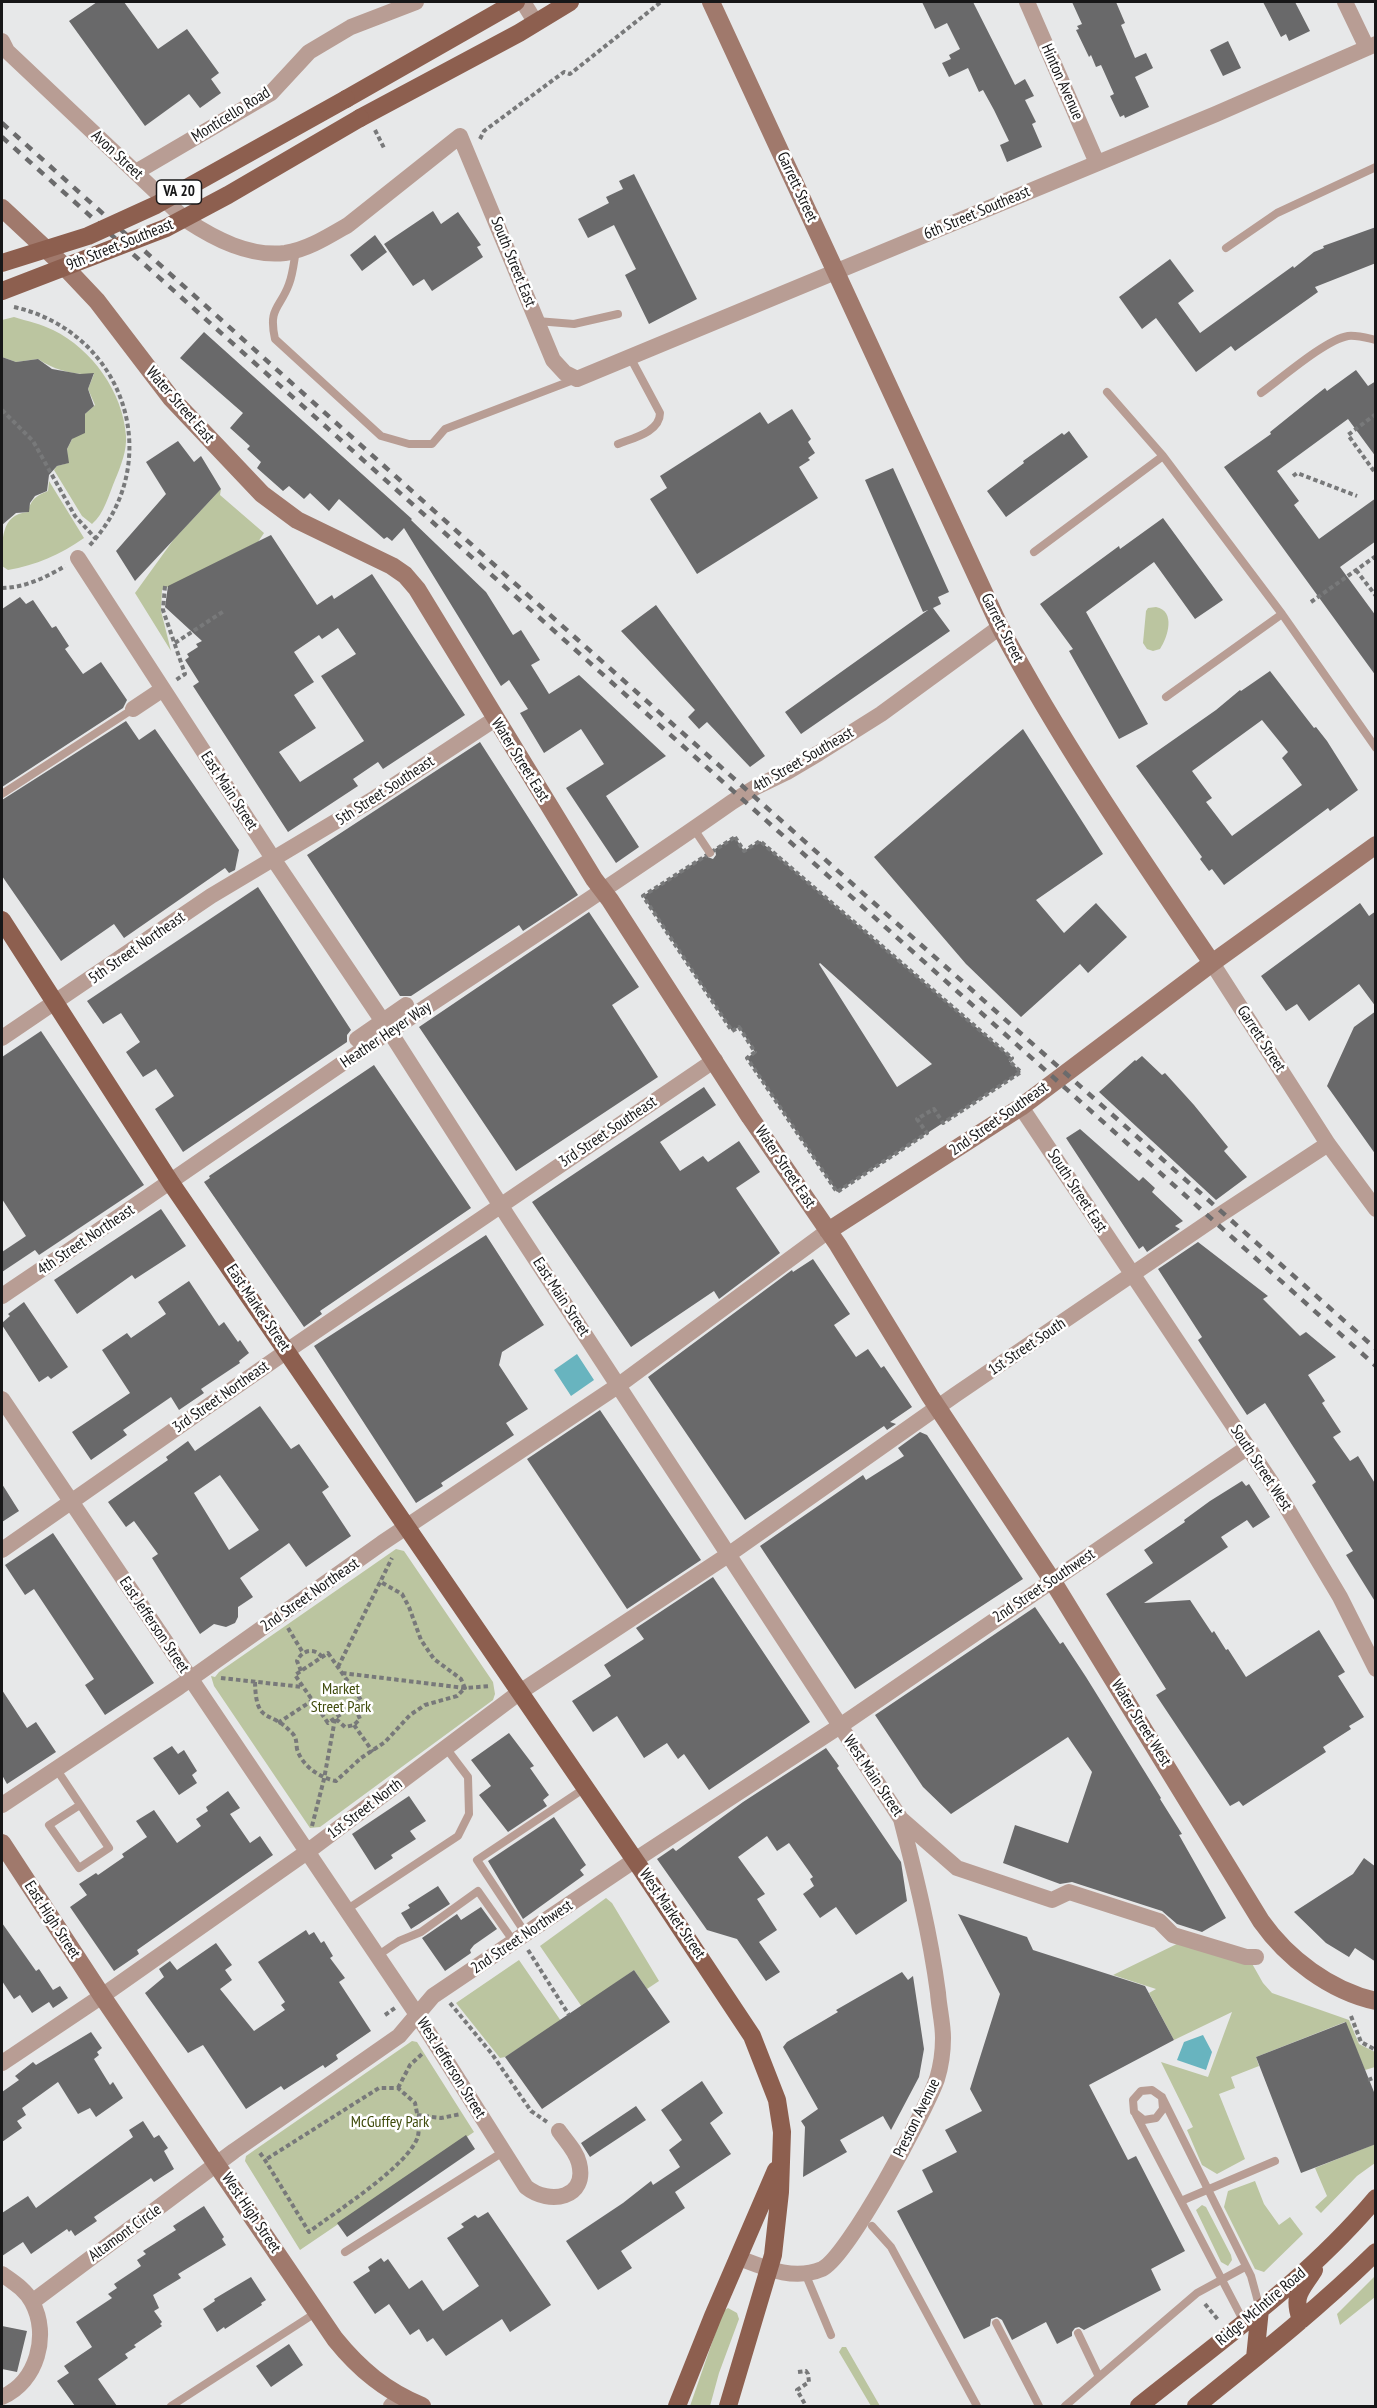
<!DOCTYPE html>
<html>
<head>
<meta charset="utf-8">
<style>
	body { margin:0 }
	#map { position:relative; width:1377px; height:2408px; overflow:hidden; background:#e7e8e9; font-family:"PT Sans Narrow",sans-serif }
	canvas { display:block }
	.frame { position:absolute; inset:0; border:3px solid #171718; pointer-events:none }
</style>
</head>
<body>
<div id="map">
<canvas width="1377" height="2408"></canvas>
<div class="frame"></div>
</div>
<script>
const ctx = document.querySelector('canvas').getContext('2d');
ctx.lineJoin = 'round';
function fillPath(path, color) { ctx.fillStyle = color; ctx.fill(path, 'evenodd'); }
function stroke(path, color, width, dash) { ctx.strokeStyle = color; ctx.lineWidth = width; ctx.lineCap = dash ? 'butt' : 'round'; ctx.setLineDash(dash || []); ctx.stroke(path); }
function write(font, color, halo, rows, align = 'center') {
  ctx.font = font + ' "PT Sans Narrow",sans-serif'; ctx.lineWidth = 5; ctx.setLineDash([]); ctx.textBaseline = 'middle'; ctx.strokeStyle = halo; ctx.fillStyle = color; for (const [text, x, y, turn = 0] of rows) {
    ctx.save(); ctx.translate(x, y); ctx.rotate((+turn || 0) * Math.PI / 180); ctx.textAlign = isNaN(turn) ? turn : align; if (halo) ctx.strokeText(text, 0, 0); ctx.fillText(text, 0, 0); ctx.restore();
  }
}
const green = new Path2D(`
	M14 317C27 321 41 324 53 330 92 349 123 392 126 436 127 450 121 466 115 480 109 494 104 514 92 524L82 516 54 470 57 466 68 463 67 449 85 414 95 405 88 389 94 374C73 375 54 370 38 359L16 362 2 357V320Z
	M49 481 84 538C60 555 36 565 8 570L2 566C2 540 0 515 28 512 31 499 36 496 48 491Z
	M221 489 220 495 264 533 258 542 162 590 161 611 171 651 135 593 174 539Z
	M1156 607C1176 611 1168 637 1160 649L1153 651 1147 649 1143 643 1146 611 1148 608Z
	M396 1549 404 1551 493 1682 495 1694 493 1700 320 1827 310 1828 214 1686 211 1676 215 1677 219 1672Z
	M606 1898 612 1903 659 1981 647 1989 634 1970 582 2007 540 1946Z
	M1185 1940 1250 1960 1263 1983 1272 1993 1349 2020 1359 2044 1375 2052V2067L1365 2070 1345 2022 1256 2057 1259 2066 1231 2077 1235 2088 1219 2094 1245 2159 1217 2174 1202 2165 1187 2130 1193 2127 1161 2062 1208 2077 1232 2012 1174 2040 1149 1993 1156 1989 1113 1975Z
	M519 1960 561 2021 505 2057 500 2058 456 2003Z
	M412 2041 417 2042 474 2132 300 2250 245 2161 246 2156Z
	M1375 2144V2163L1357 2176 1321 2213 1315 2207 1327 2196 1315 2168Z
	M1255 2181 1264 2204 1279 2225 1290 2217 1303 2234 1264 2272 1255 2269 1224 2207 1228 2191Z
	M1202 2205 1206 2207 1231 2255 1232 2260 1228 2266 1221 2262 1196 2210Z
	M1375 2276V2297L1340 2325 1337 2314Z
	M728 2308 737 2313 739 2319 719 2373 710 2406H690L723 2311Z
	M842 2347H846L880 2406H871L839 2352Z`);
const water = new Path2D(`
	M577 1354 594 1380 571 1396 554 1370Z
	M1203 2035 1212 2052 1206 2070 1177 2060 1184 2042Z`);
const building = new Path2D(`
	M97 2H124L158 49 187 29 219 73 211 79 221 93 200 108 189 94 145 126 69 21Z
	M922 2H973L1015 85 1025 79 1034 96 1025 100 1036 122 1032 124 1042 147 1007 162 1000 145 1009 141 994 110 983 90 979 92 968 68 949 77 942 63 951 59 949 55 960 49 947 23 935 29Z
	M1072 2H1116L1125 23 1121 25 1135 58 1146 53 1153 68 1135 77 1149 107 1125 118 1124 115 1120 117 1110 96 1114 94 1101 65 1096 67 1091 55 1089 57 1076 30 1079 29 1077 26 1082 24Z
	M1263 2H1295L1310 31 1289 41 1286 34 1281 37Z
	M1228 41 1241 68 1223 76 1210 50Z
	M634 174 697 299 649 324 625 275 636 269 614 225 588 238 578 219 609 203 606 197 623 189 619 181Z
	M433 211 441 224 458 212 481 245 477 247 483 257 432 291 424 279 413 286 384 244Z
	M1376 227V263L1315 287 1318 292 1235 351 1231 346 1196 372 1156 318 1142 329 1119 297 1170 259 1194 291 1178 303 1200 333 1293 266 1294 268 1314 252 1324 248 1323 246Z
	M375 235 387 252 362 271 350 255Z
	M204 332 412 519 411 520 486 592 513 635 521 630 540 660 531 665 549 694 579 675 666 756 606 796 639 847 616 863 566 788 604 764 581 729 544 753 520 713 528 709 509 680 501 686 404 528 392 541 387 537 384 539 339 499 329 511 310 493 304 499 289 486 283 491 257 468 261 462 247 449 250 446 230 428 243 413 180 358Z
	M2 357 16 362 38 359 52 369 80 374 94 373 88 389 94 406 85 414V433L72 439 67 449 69 463 57 466 49 475 47 491 35 496 30 503 29 512 16 513 2 525Z
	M1356 370 1368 386 1376 381V457L1348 419 1277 471 1299 501 1294 505 1319 539 1376 498V541L1340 567 1376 616V676L1224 467 1271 434 1270 432 1316 395 1325 388 1327 391Z
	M792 409 811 439 808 442 815 453 808 458 810 460 799 467 818 498 697 574 650 499 667 488 660 476 760 412 768 424Z
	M1069 431 1088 457 1006 517 987 491 1024 463 1023 461 1062 433 1064 435Z
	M178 441 194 462 201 456 221 489 135 581 116 551 166 494 146 462Z
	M893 468 949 592 938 597 941 604 933 608 950 631 801 734 785 712 928 610 923 612 865 480Z
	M1163 518 1223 600 1195 619 1154 562 1086 612 1148 724 1119 739 1069 651 1073 649 1040 604 1119 546 1120 549Z
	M271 535 317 605 332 595 334 599 372 574 465 715 383 769 378 762 353 779 358 786 288 832 193 686 199 682 185 660 189 657 187 654 198 647 196 644 202 641 165 607 168 586ZM338 628 356 654 321 676 364 741 300 782 279 752 316 728 294 695 314 682 294 652 319 635 322 639Z
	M20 597 26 604 33 600 52 628 56 626 69 646 65 649 83 674 101 662 127 700 123 708 2 787V609Z
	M656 605 765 756 750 767 707 722 699 729 688 717 695 710 621 631Z
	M1270 671 1314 728 1316 727 1327 741 1358 790 1330 811 1328 808 1224 885 1212 869 1209 871 1200 859 1202 857 1136 766 1216 710 1240 690 1241 691ZM1262 720 1288 752 1282 758 1302 785 1232 836 1206 802 1212 798 1192 771Z
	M126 721 139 740 155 729 239 850 235 870 229 873 225 868 124 938 114 924 61 961 2 876V800Z
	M1023 729 1103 854 1036 900 1064 933 1096 903 1127 937 1088 973 1080 964 1021 1017 966 964 874 857Z
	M480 742 578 895 523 931 519 925 411 996H400L307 855Z
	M735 837 744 851 760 841 1012 1058 1009 1061 1021 1072 837 1192 747 1058 755 1052 739 1027 732 1031 643 896 705 856 713 859 716 855 715 849ZM820 963 932 1064 897 1087 819 964Z
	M258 887 351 1030 347 1035V1042L183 1152 155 1109 174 1096 156 1069 143 1077 126 1052 140 1042 121 1013 103 1024 87 1001Z
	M1360 903 1369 916 1376 911V1007L1359 984 1309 1021 1297 1004 1286 1011 1261 976Z
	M589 912 639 987 612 1005 658 1077 516 1171 419 1027Z
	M1376 1011V1155L1327 1086 1354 1027Z
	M41 1031 144 1185 39 1255 35 1250 2 1272V1252L26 1236 2 1199V1057Z
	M1142 1056 1162 1075 1165 1073 1194 1105 1228 1147 1224 1151 1247 1177 1216 1200 1099 1092 1135 1060 1136 1061Z
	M374 1065 471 1208 320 1311 322 1314 304 1327 204 1182 210 1178 209 1176Z
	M704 1087 716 1105 660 1142 680 1171 703 1156 708 1162 739 1141 760 1172 736 1188 780 1253 719 1299 714 1291 631 1347 532 1202Z
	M1080 1129 1139 1181 1143 1177 1155 1188 1152 1192 1183 1221 1175 1226 1180 1229 1147 1252 1143 1246 1139 1249 1066 1138Z
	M161 1209 186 1246 135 1279 132 1275 77 1314 54 1280Z
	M486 1235 544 1325 502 1352 499 1365 528 1409 506 1423 514 1435 441 1483 443 1486 416 1503 314 1346Z
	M1198 1242 1268 1296 1263 1299 1300 1336 1306 1332 1336 1357 1308 1375 1325 1401 1322 1403 1341 1432 1333 1437 1350 1461 1358 1456 1376 1485V1603L1346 1555 1353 1551 1312 1485 1316 1482 1265 1403 1247 1415 1198 1340 1202 1337 1158 1269Z
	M813 1259 850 1314 834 1325 856 1357 868 1349 881 1368 884 1366 912 1407 890 1422 896 1424 887 1430 884 1426 745 1520 648 1377 792 1270 793 1272Z
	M189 1281 219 1326 224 1322 238 1342 240 1340 249 1353 239 1361 240 1363 201 1389 204 1393 179 1410 171 1397 123 1430 127 1435 91 1460 72 1432 130 1393 102 1350 127 1333 131 1338 166 1314 158 1302Z
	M24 1302 68 1367 51 1379 48 1376 39 1382 2 1325V1323L10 1316 8 1314Z
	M260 1406 291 1449 299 1444 329 1487 322 1492 351 1536 306 1567 289 1543 240 1578 253 1597 238 1607V1617L235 1623 226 1627 214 1624 200 1634 152 1558 158 1554 134 1521 126 1527 108 1502 168 1460 166 1457 188 1441 195 1451ZM220 1475 259 1530 229 1550 194 1493Z
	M600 1410 701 1560 627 1609 527 1459Z
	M920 1432 927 1435 1023 1579 855 1689 760 1546 863 1475 866 1480 904 1456 898 1448Z
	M1242 1481 1246 1486 1249 1484 1270 1517 1253 1528 1247 1520 1221 1537 1228 1547 1144 1603 1190 1600 1212 1633 1214 1631 1226 1650 1228 1649 1246 1677 1319 1630 1345 1672 1338 1676 1364 1717 1349 1726 1351 1729 1323 1747 1326 1752 1243 1806 1239 1801 1230 1806 1156 1695 1166 1689 1106 1594 1153 1563 1144 1550 1185 1522 1184 1520 1210 1501Z
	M2 1484 19 1511 2 1522Z
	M53 1533 154 1683 105 1715 85 1685 94 1679 34 1589 25 1595 5 1565Z
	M713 1577 810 1722 709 1790 684 1754 678 1759 667 1743 644 1758 617 1716 593 1732 572 1701 611 1676 604 1665 644 1639 636 1628Z
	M1035 1607 1060 1644 1063 1642 1086 1677 1161 1798 1160 1799 1182 1834 1179 1835 1226 1918 1202 1932 1177 1924 1162 1911 1072 1882 1060 1884 1003 1863 1015 1825 1068 1843 1092 1772 1068 1737 951 1814 923 1787 875 1715Z
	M2 1690 27 1728 36 1722 56 1752 7 1784 2 1775Z
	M509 1733 534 1766 530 1768 549 1795 543 1800 547 1806 508 1832 479 1795 491 1786 471 1760Z
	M172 1746 178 1754 184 1750 197 1771 192 1775 197 1783 179 1795 153 1758Z
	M826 1748 839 1766 837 1768 901 1862 907 1901 856 1935 836 1907 820 1918 803 1894 814 1886 810 1879 813 1877 789 1843 777 1851 767 1836 738 1857 765 1894 757 1899 777 1930 759 1942 780 1972 766 1981 737 1939 707 1930 657 1859 673 1848 676 1851 743 1802Z
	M228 1791 240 1808 230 1814 250 1843 260 1836 273 1855 137 1950 139 1954 114 1971 70 1907 87 1895 79 1884 96 1873 98 1875 124 1857 122 1854 147 1837 136 1821 154 1810 177 1843 201 1826 196 1819 208 1811 206 1807Z
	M409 1796 426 1821 410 1831 416 1839 391 1855 393 1858 375 1870 352 1834Z
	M554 1817 586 1865 580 1870 584 1875 523 1919 488 1861Z
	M1364 1858 1376 1867V1962L1355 1948 1349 1957 1326 1943 1294 1912 1353 1874Z
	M438 1886 450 1904 411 1929 401 1913 410 1908 408 1905Z
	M481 1907 497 1929 474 1945 470 1950 471 1953 445 1971 422 1938 457 1914 461 1920Z
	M958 1914 1027 1937 1033 1950 1145 1986 1174 2040 1089 2085 1128 2160 1136 2156 1185 2251 1151 2269 1161 2290 1084 2330 1079 2327 1075 2328 1072 2332V2336L1057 2344 1046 2322 1012 2340 1002 2320 997 2317 991 2319 990 2326 964 2339 897 2211 933 2192 922 2170 957 2152 945 2130 982 2111 970 2089 1000 1994Z
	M2 1923 36 1971 39 1969 53 1990 60 1986 68 1998 53 2008 49 2002 32 2013 20 1995 14 1999 2 1981Z
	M306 1930 309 1935 314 1932 321 1943 324 1941 333 1956 330 1958 345 1978 339 1982 371 2031 336 2055 338 2059 325 2068 323 2065 284 2090 281 2086 246 2109 203 2045 188 2053 145 1993 164 1977 159 1969 170 1961 177 1970 216 1943 232 1965 225 1970 232 1980 220 1989 254 2031 285 2010 281 2005 285 2002 258 1962Z
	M634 1970 670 2022 542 2109 505 2057Z
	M902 1972 908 1980 913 1976 924 2049 919 2077 891 2130 883 2116 840 2140 847 2152 803 2177 805 2127 801 2121 818 2109 783 2047 787 2042 838 2012 836 2010Z
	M1346 2022 1376 2097V2144L1301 2173 1256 2057Z
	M91 2032 102 2048 97 2052 99 2055 94 2059 110 2085 113 2082 123 2098 96 2117 90 2108 78 2114 58 2082 22 2108 26 2115 17 2121 22 2128 2 2142V2092L19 2080 15 2076 33 2062 36 2065Z
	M702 2081 723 2113 710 2123 731 2154 675 2192 685 2208 621 2251 632 2268 598 2290 566 2241 623 2203 651 2181 653 2185 680 2167 669 2150 682 2140 661 2110Z
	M636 2106 646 2120 590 2157 581 2143Z
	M143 2121 154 2138 159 2135 168 2148 164 2151 174 2169 154 2182 151 2178 94 2217 97 2221 75 2236 71 2230 69 2232 67 2229 31 2254 23 2242 2 2256V2213L28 2196 36 2208 133 2137 129 2130Z
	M466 2135 475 2149 347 2237 337 2223Z
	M204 2206 224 2237 222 2239 226 2245 178 2274 181 2278 153 2295 159 2308 154 2311 162 2322 160 2324 162 2326 134 2345 136 2347 125 2354 128 2358 98 2379 117 2406H75L57 2381 69 2373 64 2366 92 2347 76 2322 112 2298 108 2294 117 2288 114 2284 141 2266 137 2260 146 2254 143 2251 176 2230 173 2226Z
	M488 2212 551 2305 510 2332 502 2319 446 2356 433 2338 427 2342 419 2329 410 2335 389 2304 375 2314 353 2282 370 2271 368 2267 381 2258 384 2262 388 2259 409 2289 422 2280 443 2311 479 2286 447 2238 464 2227 461 2224 475 2215 478 2218Z
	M251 2277 266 2300 261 2303 262 2305 225 2329 224 2327 217 2332 203 2309 215 2301 214 2299Z
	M2 2326 27 2331 17 2372 2 2369Z
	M289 2344 303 2365 271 2387 256 2366Z`);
const path = new Path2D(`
	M375 130 384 148
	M480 139 484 131 564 72 570 74 661 2
	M14 307C125 332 168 462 89 546
	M2 410 33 441 75 516 96 539
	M1376 414 1348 435 1376 474
	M1293 476 1297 473 1357 496
	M1356 570 1376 596
	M165 586 163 610 185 674 176 680
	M2 588C24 588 47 577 65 566
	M1311 602 1376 556
	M175 643 224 611
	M735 837 744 851 760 841 1012 1058 1009 1061 1021 1072 943 1123 934 1109 917 1119 927 1133 837 1192 747 1058 755 1052 739 1027 732 1031 643 896Z
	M288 1628 303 1653
	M328 1653 361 1700 328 1723 295 1675Z
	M338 1667 392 1558
	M301 1671 297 1661C302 1650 314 1647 322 1657
	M342 1673 465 1688 491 1686
	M221 1678 303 1687
	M255 1682C256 1726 270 1709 291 1732 297 1737 296 1742 297 1749 302 1766 320 1778 336 1781L361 1758 385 1742 410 1715 425 1705 457 1696 465 1688 461 1679 434 1659 421 1640 409 1607 402 1594 379 1581
	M336 1719 345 1727 354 1725 360 1719 354 1705
	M278 1723 313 1700
	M354 1725 373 1752
	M312 1826 324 1779 335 1719
	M528 1950 569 2015
	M450 2003 492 2054 531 2111 547 2122
	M385 2015 395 2008
	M1351 2016 1361 2042 1376 2050
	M1368 2080 1376 2077
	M398 2088 410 2065 423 2053
	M417 2115 441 2118 461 2114
	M260 2153 265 2160 309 2232C335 2212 410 2165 418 2136 420 2126 417 2113 415 2103L398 2088H379L265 2160
	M1205 2304 1219 2321
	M798 2372 806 2371 808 2374 809 2382 797 2390 806 2406`);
const lane = new Path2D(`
	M1226 248 1277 213 1376 167
	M296 250C294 261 293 274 289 284 280 309 268 307 275 339L381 436 409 444H432L445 429 576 379
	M537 321 574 324 618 314
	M1107 392 1163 456
	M1261 393C1282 378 1325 340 1348 336 1357 335 1367 338 1376 340
	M618 444C633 438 660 432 660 413L630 357
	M1034 552 1163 456 1282 614 1376 748
	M1166 697 1282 614
	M2 794 133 709
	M694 829 710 853
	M57 1770 109 1848 79 1868 49 1825 80 1805
	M346 1910 458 1836 469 1814 468 1777 446 1748
	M526 1934 477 1860 585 1788
	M377 1956 399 1941 421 1932 478 1891 514 1942
	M1162 2097 1163 2109 1156 2118 1144 2120 1134 2112 1133 2100 1141 2091 1152 2090 1162 2097 1251 2276 1260 2309
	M1136 2115 1244 2322
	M1181 2201 1275 2161
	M872 2226 891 2247 977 2406
	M345 2252 503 2152
	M805 2273 831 2335
	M996 2323 1039 2406
	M1078 2333 1099 2377
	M171 2406 317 2312
	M1065 2406 1197 2293 1245 2267`);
const street = new Path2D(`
	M523 2 536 23
	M1027 2 1097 163
	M1345 2 1367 48
	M2 41 7 51 186 220C215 239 249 257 285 253 307 250 329 236 348 225L460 136 553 360 565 373 577 379 1216 114 1376 44
	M136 172 271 93 309 52 351 27 416 2
	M78 558 274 860 390 1032 508 1217 901 1819 957 1868 1052 1900 1069 1892 1159 1921 1173 1935 1246 1957H1256
	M133 709 163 689
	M1212 963 1328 1144 1376 1209
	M2 1038 211 896 375 798 495 719
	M357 1039 406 1005
	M1021 1107 1275 1488 1340 1597 1376 1669
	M2 1296C132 1209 260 1119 390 1031 504 955 620 881 732 802L756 787 787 772 819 753 881 714 1000 627
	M2 1399 418 2016 526 2187C550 2206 588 2198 579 2163 576 2151 566 2141 559 2131
	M2 1550 297 1344 715 1060
	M2 1805 179 1687 382 1543 619 1385 828 1231
	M2 2063 102 1996 307 1852 520 1692 728 1555 955 1395 1212 1220 1328 1144
	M739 2258C765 2268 794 2281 822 2269 848 2257 926 2110 937 2079 941 2066 943 2052 943 2038 943 2023 939 2008 938 1993 930 1933 916 1877 901 1819
	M2 2274C13 2282 25 2289 32 2302 50 2335 37 2382 2 2397
	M32 2302 234 2151 399 2036 433 1996 635 1860 840 1726 1248 1447
	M391 2406 400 2397`);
const secondary = new Path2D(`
	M711 2 1000 627C1062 744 1138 854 1212 963
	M2 208 63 265 97 301 171 398 262 494 297 520 392 566 405 575 417 589 594 879 610 900 750 1117 838 1245 930 1396 1052 1580 1261 1921C1287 1958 1330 1991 1376 2001
	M828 1231 1021 1107 1212 963 1376 845
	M2 1843 102 1996 335 2339C360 2370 386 2391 422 2406`);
const primary = new Path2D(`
	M346 99 516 2
	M360 118 519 33 570 2
	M2 920 171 1183 641 1869 752 2036 777 2100 782 2132 780 2192 773 2255 728 2406
	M1301 2320C1292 2295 1301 2291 1314 2270
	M1255 2358 1260 2309
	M677 2406 713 2316 776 2170
	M1139 2406C1220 2341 1308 2279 1376 2198
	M1196 2406C1257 2357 1319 2308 1376 2252`);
const rail = new Path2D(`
	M2 123 578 640 1376 1349
	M2 137 1376 1366`);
const primaryBridge = new Path2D(`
	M2 263 88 236 156 205 346 99
	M2 291 166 228 228 195 360 118`);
const shields = [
	[179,192,45]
];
const shieldNames = [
	["VA 20",179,192]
];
const streetNames = [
	["Hinton Avenue",1062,82,66],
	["Monticello Road",231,115,-32],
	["Avon Street",117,155,43],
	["Garrett Street",797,187,65],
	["6th Street Southeast",977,213,-23],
	["9th Street Southeast",120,245,-22],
	["South Street East",513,262,68],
	["Water Street East",180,405,49],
	["Garrett Street",1002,628,63],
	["Water Street East",520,760,58],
	["4th Street Southeast",803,760,-30],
	["East Main Street",229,791,57],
	["5th Street Southeast",385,791,-33],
	["5th Street Northeast",137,948,-35],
	["Heather Heyer Way",386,1035,-34],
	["Garrett Street",1261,1039,57],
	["2nd Street Southeast",999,1119,-35],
	["3rd Street Southeast",608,1132,-34],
	["Water Street East",785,1167,56],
	["South Street East",1077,1191,57],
	["4th Street Northeast",86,1240,-34],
	["East Main Street",561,1297,57],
	["East Market Street",258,1308,56],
	["1st Street South",1027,1347,-34],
	["3rd Street Northeast",221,1397,-35],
	["South Street West",1261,1468,57],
	["2nd Street Southwest",1044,1586,-34],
	["2nd Street Northeast",310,1595,-35],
	["East Jefferson Street",154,1625,56],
	["Water Street West",1141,1723,58],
	["West Main Street",873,1776,56],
	["1st Street North",365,1809,-37],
	["West Market Street",672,1914,56],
	["East High Street",52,1920,57],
	["2nd Street Northwest",522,1937,-34],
	["West Jefferson Street",451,2068,58],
	["Preston Avenue",917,2118,-64],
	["West High Street",251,2213,56],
	["Altamont Circle",125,2233,-36],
	["Ridge McIntire Road",1261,2307,-40]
];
const parkNames = [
	["Market",341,1689],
	["Street Park",341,1707],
	["McGuffey Park",390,2122]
];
fillPath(green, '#bbc5a0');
fillPath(water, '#68b4bf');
fillPath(building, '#69696a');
stroke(path, '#78797a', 4, [4.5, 3]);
stroke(lane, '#b89d94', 8);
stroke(street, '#b89d94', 16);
stroke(secondary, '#a0796c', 18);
stroke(primary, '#8d5f4f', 18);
stroke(rail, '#6b6b6c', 4.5, [8, 8]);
stroke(primaryBridge, '#8d5f4f', 18);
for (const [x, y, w] of shields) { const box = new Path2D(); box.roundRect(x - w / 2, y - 12, w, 24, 4.5); ctx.fillStyle = '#fff'; ctx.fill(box); stroke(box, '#171718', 1.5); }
write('bold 15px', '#171718', null, shieldNames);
write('16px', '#171718', '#fff', streetNames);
write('16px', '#404c0d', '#fff', parkNames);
</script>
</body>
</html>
